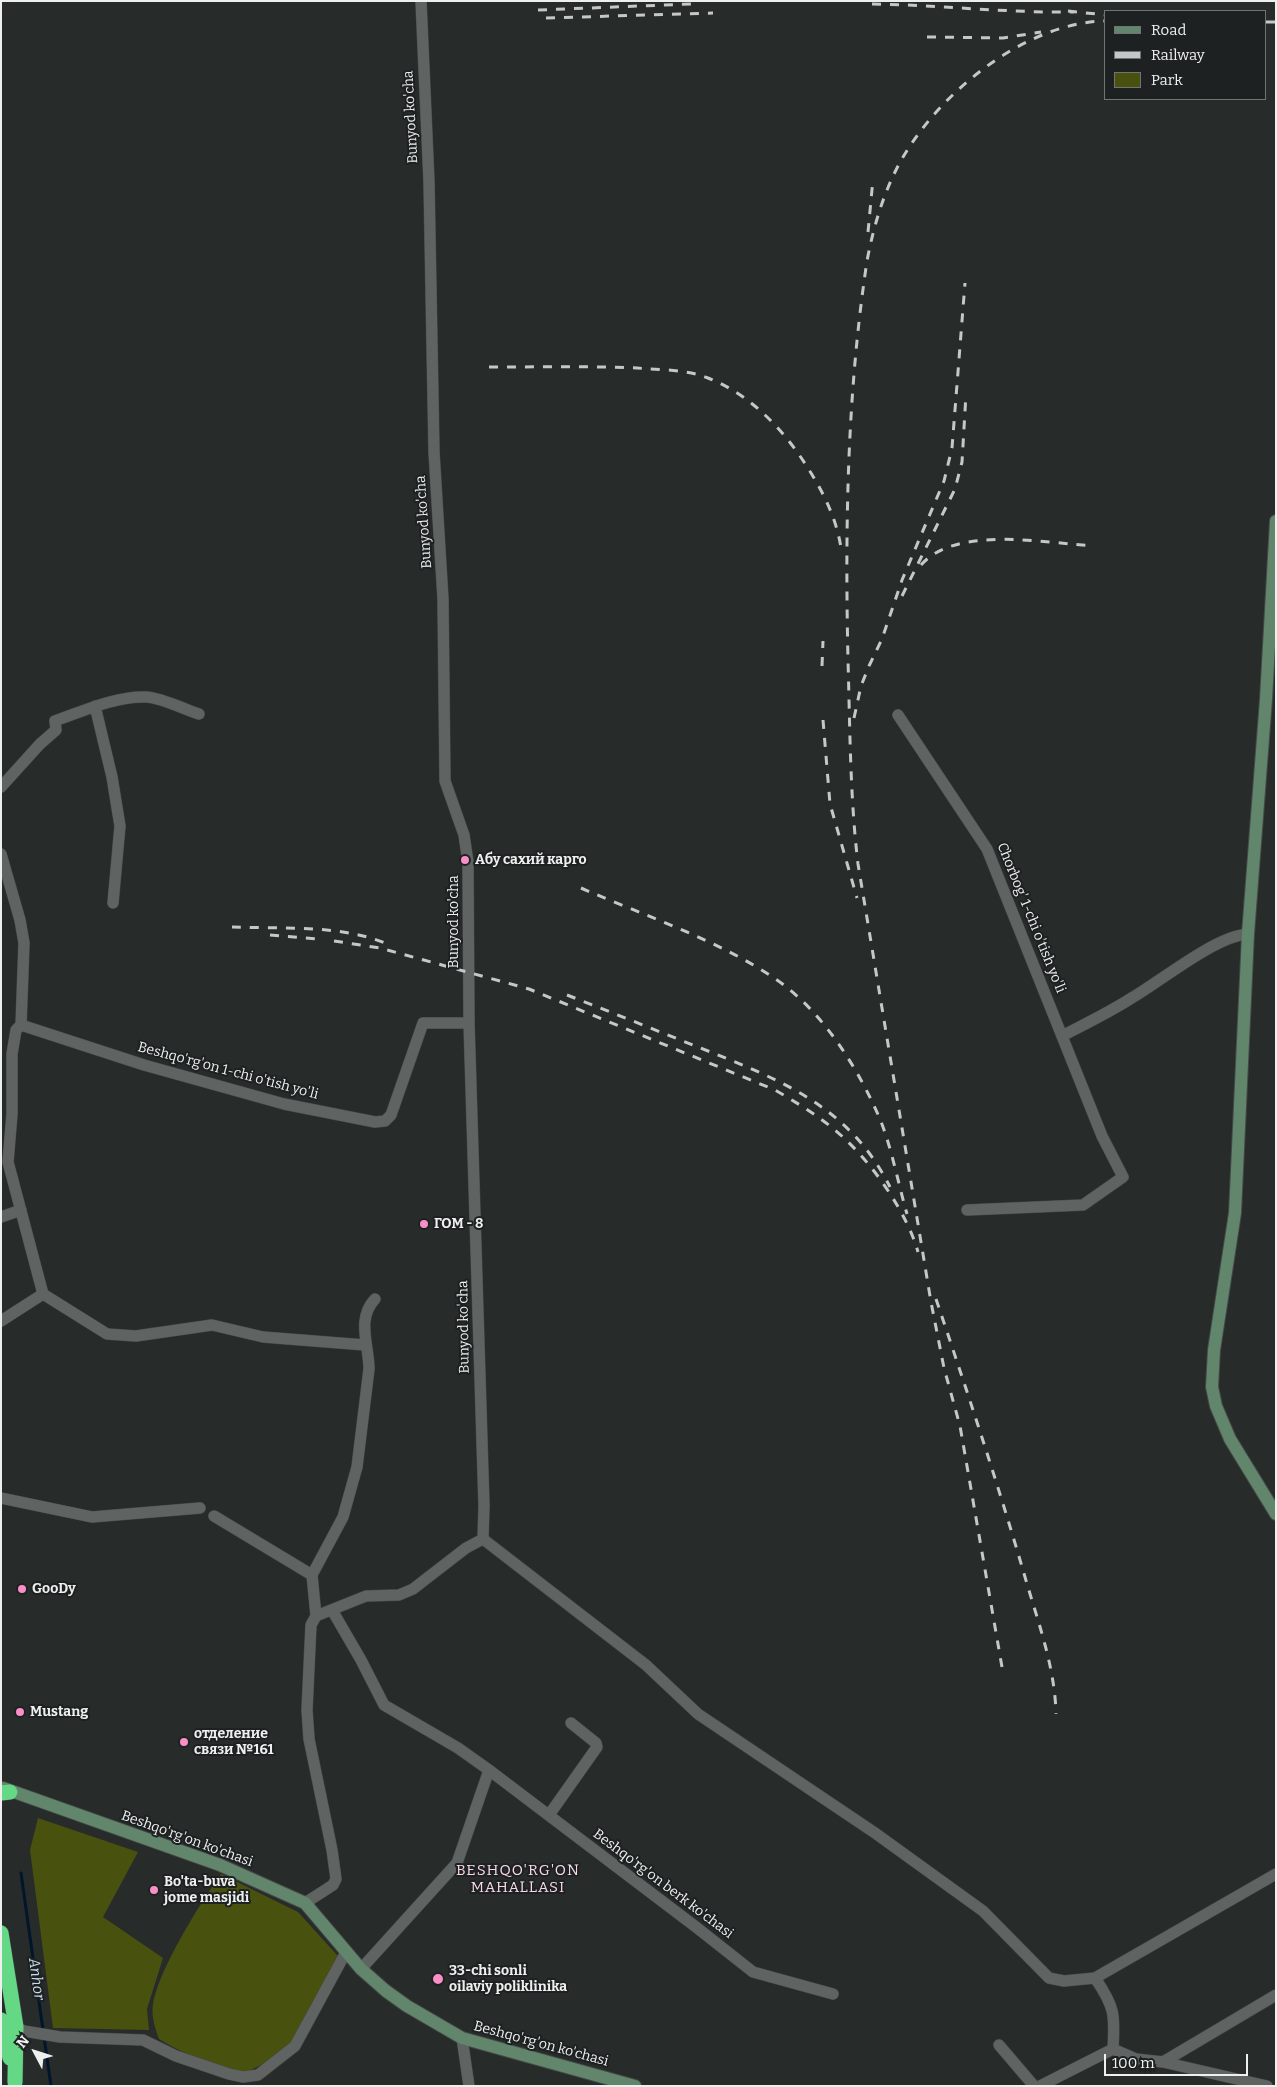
<!DOCTYPE html>
<html>
<head>
<meta charset="utf-8">
<style>
	body { margin:0 }
	#map { position:relative; width:1277px; height:2087px; overflow:hidden; background:#272b2a; font-family:Bitter,serif }
	canvas { display:block }
	.frame { position:absolute; inset:0; border:2px solid #eef0f0; pointer-events:none }
	.legend { position:absolute; left:1104px; top:10px; width:162px; height:90px; box-sizing:border-box; background:#1e2121; border:1px solid #717474; margin:0; padding:6px 9px; list-style:none; font-size:15px; color:#eef0f0 }
	.legend li { display:flex; align-items:center; gap:10px; height:25px }
	.legend b { width:25px; border:1px solid #717474 }
	.north { position:absolute; left:10px; top:2027px; width:50px; height:50px; -webkit-text-stroke:4px #1e2121; paint-order:stroke; rotate:310deg; font-size:14px; font-weight:700; line-height:20px; text-align:center; color:#eef0f0 }
	.north::after { content:''; display:block; margin:auto; width:18px; height:22px; background:#eef0f0; clip-path:polygon(50% 0,100% 100%,50% 72%,0 100%) }
	.scale { position:absolute; left:1104px; top:2054px; width:144px; height:22px; box-sizing:border-box; border:2px solid #eef0f0; border-top:0; padding-left:6px; font-size:15px; line-height:18px; white-space:nowrap; color:#eef0f0; -webkit-text-stroke:4px #1e2121; paint-order:stroke }
</style>
</head>
<body>
<div id="map">
<canvas width="1277" height="2087"></canvas>
<div class="frame"></div>
<ul class="legend">
<li><b style="height:6px;background:#61866c"></b>Road</li>
<li><b style="height:6px;background:#c5c8c8"></b>Railway</li>
<li><b style="height:14px;background:#48510d"></b>Park</li>
</ul>
<div class="north">N</div>
<div class="scale">100 m</div>
</div>
<script>
const ctx = document.querySelector('canvas').getContext('2d');
ctx.lineJoin = 'round';
function fillPath(path, color) { ctx.fillStyle = color; ctx.fill(path, 'evenodd'); }
function stroke(path, color, width, dash) { ctx.strokeStyle = color; ctx.lineWidth = width; ctx.lineCap = dash ? 'butt' : 'round'; ctx.setLineDash(dash || []); ctx.stroke(path); }
function write(font, color, halo, rows, align = 'center') {
  ctx.font = font + ' Bitter,serif'; ctx.lineWidth = 4; ctx.setLineDash([]); ctx.textBaseline = 'middle'; ctx.strokeStyle = halo; ctx.fillStyle = color; for (const [text, x, y, turn = 0] of rows) {
    ctx.save(); ctx.translate(x, y); ctx.rotate((+turn || 0) * Math.PI / 180); ctx.textAlign = isNaN(turn) ? turn : align; if (halo) ctx.strokeText(text, 0, 0); ctx.fillText(text, 0, 0); ctx.restore();
  }
}
const green = new Path2D(`
	M38 1818 138 1852 103 1917 163 1958 147 2009 149 2030 53 2028 30 1850Z
	M221 1874 298 1912 338 1956 291 2043 279 2056 245 2073C214 2064 186 2056 159 2039 155 2028 151 2016 153 2004 158 1971 200 1903 221 1874Z`);
const stream = new Path2D(`
	M21 1873 43 2030
	M44 2037 51 2086`);
const street = new Path2D(`
	M95 706 112 777 120 826 113 903
	M898 715 987 849 1102 1136 1123 1177 1083 1205 967 1210
	M1 787 40 744 56 730 55 721C83 711 116 696 146 697 163 698 183 709 199 714
	M1 854 20 920 24 943 21 1025 16 1030 12 1054V1114L8 1162 43 1294 107 1334 136 1336 212 1325 263 1337 365 1345
	M21 1025 144 1065 284 1104 375 1122 385 1121 391 1115 423 1023H469
	M1062 1036C1085 1024 1108 1013 1130 999 1160 982 1215 936 1248 934
	M1 1217 21 1210
	M1 1321 43 1294
	M1 1498 92 1517 200 1508
	M214 1516 312 1575 316 1616 311 1625 307 1710 309 1739 332 1850 336 1879 333 1885 305 1903
	M483 1539 646 1665 698 1714 875 1833 983 1911 1049 1978 1064 1981 1095 1978 1276 1874
	M312 1575 343 1517 357 1467 369 1369C369 1345 356 1319 375 1299
	M332 1610 361 1660 384 1705 458 1748 489 1770 696 1927 753 1972 833 1994
	M316 1616 366 1596 399 1595 413 1589 466 1548 483 1539 484 1506 469 1023 468 862 464 835 445 781 443 599 434 452 429 182 421 1
	M549 1815 597 1747 596 1743 571 1723
	M361 1969 457 1863 489 1770
	M1095 1978C1115 2007 1115 2015 1113 2049
	M16 2027 24 2031 60 2037 143 2040 176 2056 229 2074 243 2077 258 2075 295 2046 346 1952
	M462 2038 469 2086
	M999 2045 1034 2086
	M1113 2049 1136 2059 1163 2062 1267 2086
	M1163 2062 1276 1995
	M1040 2086 1113 2049`);
const secondary = new Path2D(`
	M1276 521 1266 699 1248 934 1235 1213 1214 1350 1212 1387 1216 1406 1230 1439 1276 1514
	M3 1788 220 1865 305 1903 361 1969 386 1991 407 2006 462 2038 635 2086`);
const highway = new Path2D(`
	M1 1793 10 1792
	M1 1933 16 2027 15 2082
	M1 2020 10 2058`);
const rail = new Path2D(`
	M872 4C939 5 1006 13 1074 12
	M538 10 691 4
	M1068 11 1106 15
	M546 18 713 13
	M1266 22H1276
	M927 37 1003 38 1041 32
	M868 232 873 179
	M489 367C538 367 587 366 637 368 660 370 686 369 708 378 747 393 779 425 802 459 820 486 836 515 841 548
	M921 565C956 525 1045 543 1094 546
	M902 596 955 489 962 462 966 394
	M822 666 823 641
	M854 718 861 686 869 666 882 639 902 580 944 481 952 448 965 283
	M823 720 830 804 857 898
	M581 888C645 916 719 940 777 980 823 1012 858 1068 880 1119 892 1149 898 1183 907 1214
	M232 927C283 929 342 924 390 945
	M270 935 318 939
	M334 941 380 948 529 989 775 1090C799 1104 824 1119 845 1139 874 1166 907 1213 918 1252
	M567 995C611 1012 655 1030 698 1047 778 1079 849 1105 890 1187
	M936 1299C967 1391 998 1484 1025 1577 1038 1622 1055 1667 1056 1714
	M1002 1667 960 1426 944 1368 931 1302 858 864C850 797 850 729 848 660 845 527 847 393 867 261 873 229 882 198 896 170 932 98 1023 22 1106 21`);
const markers = [
	[465,860,5,"#fa8fc8"],
	[424,1224,5,"#fa8fc8"],
	[22,1589,5,"#fa8fc8"],
	[20,1712,5,"#fa8fc8"],
	[184,1742,5,"#fa8fc8"],
	[154,1890,5,"#fa8fc8"],
	[438,1979,6,"#fa8fc8"]
];
const streetNames = [
	["Bunyod ko'cha",411,117,-93],
	["Bunyod ko'cha",424,522,-94],
	["Chorbog' 1-chi o'tish yo'li",1031,918,68],
	["Bunyod ko'cha",454,922,-90],
	["Beshqo'rg'on 1-chi o'tish yo'li",228,1071,15],
	["Bunyod ko'cha",464,1327,-91],
	["Beshqo'rg'on ko'chasi",187,1839,20],
	["Beshqo'rg'on berk ko'chasi",663,1884,37],
	["Beshqo'rg'on ko'chasi",541,2044,15]
];
const poiNames = [
	["Абу сахий карго",475,860],
	["ГОМ - 8",434,1224],
	["GooDy",32,1589],
	["Mustang",30,1712],
	["отделение",194,1734],
	["связи №161",194,1750],
	["Bo'ta-buva",164,1882],
	["jome masjidi",164,1898],
	["33-chi sonli",449,1971],
	["oilaviy poliklinika",449,1987]
];
const neighbourhoodNames = [
	["BESHQO'RG'ON",518,1871],
	["MAHALLASI",518,1888]
];
const waterNames = [
	["Anhor",36,1979,82]
];
fillPath(green, '#48510d');
stroke(stream, '#01162b', 3);
stroke(street, '#454948', 12);
stroke(secondary, '#454948', 14);
stroke(highway, '#454948', 16);
stroke(street, '#5f6362', 11);
stroke(secondary, '#61866c', 12);
stroke(highway, '#65d885', 15);
stroke(rail, '#c5c8c8', 3, [9, 9]);
for (const [x, y, r, color] of markers) { const dot = new Path2D(); dot.arc(x, y, r, 0, 2 * Math.PI); ctx.fillStyle = color; ctx.fill(dot); stroke(dot, '#1e2121', 2); }
write('14px', '#eef0f0', '#1e2121', streetNames);
write('bold 14px', '#eef0f0', '#1e2121', poiNames, 'left');
ctx.letterSpacing = '1px';
write('15px', '#f9d9e8', '#1e2121', neighbourhoodNames);
ctx.letterSpacing = '0px';
write('italic 15px', '#c9daed', '#1e2121', waterNames);
</script>
</body>
</html>
